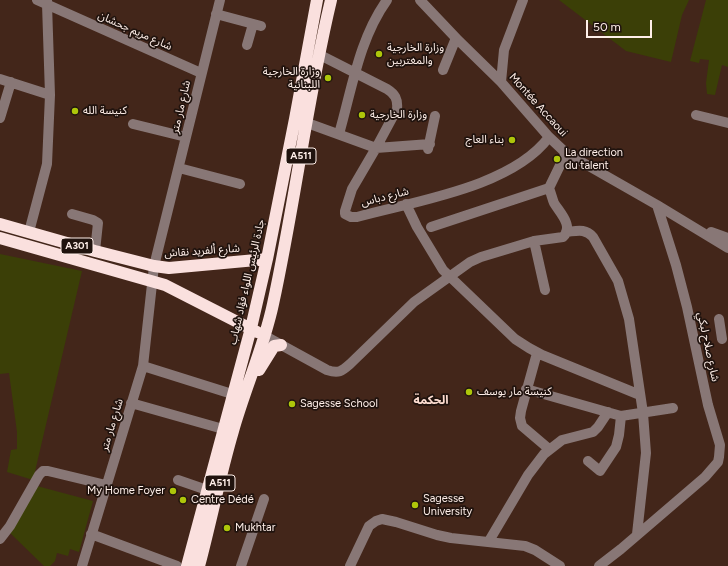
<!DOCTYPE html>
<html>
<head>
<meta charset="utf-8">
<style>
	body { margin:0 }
	#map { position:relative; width:728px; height:566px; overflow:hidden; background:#43261a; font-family:Figtree,sans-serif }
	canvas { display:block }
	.scale { position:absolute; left:586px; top:20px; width:66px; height:18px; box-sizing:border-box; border:2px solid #ffefe9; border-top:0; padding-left:5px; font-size:12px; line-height:14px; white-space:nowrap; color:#ffefe9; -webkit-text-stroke:3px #20130e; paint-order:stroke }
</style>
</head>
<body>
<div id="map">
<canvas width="728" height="566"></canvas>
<div class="scale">50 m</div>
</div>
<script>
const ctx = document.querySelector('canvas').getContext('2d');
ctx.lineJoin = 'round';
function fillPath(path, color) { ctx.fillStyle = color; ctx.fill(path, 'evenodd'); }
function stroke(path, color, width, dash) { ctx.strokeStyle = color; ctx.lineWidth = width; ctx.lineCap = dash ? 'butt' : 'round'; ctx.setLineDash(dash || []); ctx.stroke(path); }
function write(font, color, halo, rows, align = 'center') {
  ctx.font = font + ' Figtree,"Noto Sans Arabic",sans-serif'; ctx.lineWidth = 3.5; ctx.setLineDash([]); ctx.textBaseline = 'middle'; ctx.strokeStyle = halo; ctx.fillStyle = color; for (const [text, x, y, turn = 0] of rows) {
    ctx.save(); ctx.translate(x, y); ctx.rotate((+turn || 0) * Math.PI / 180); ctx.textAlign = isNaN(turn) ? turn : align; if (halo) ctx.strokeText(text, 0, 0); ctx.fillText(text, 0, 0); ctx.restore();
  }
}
const green = new Path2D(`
	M559 0H689L682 15 671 62 626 51Z
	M706 0H728V67L722 65 715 95 707 94 706 83 709 60 700 59 699 63 690 61Z
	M0 254 82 271 33 480 7 472 11 450 17 449V432L9 373 0 374Z
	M37 486 93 501 79 552 70 549 68 556 57 553 55 561 50 566H44L9 532Z`);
const minor = new Path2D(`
	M37 0 201 73
	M420 0 456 38 501 82 549 137 566 153 657 205 728 248
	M216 14 261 26
	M247 45 253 24
	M320 55 387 89C395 94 398 99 397 109L376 148
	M443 70 456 38
	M0 79 50 95
	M501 82 504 50 523 0
	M696 115 728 123
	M0 118 11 82
	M299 120 376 148 352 189 345 211V214L351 217H357C415 201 512 187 549 137
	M133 124 186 137
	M339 134C352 89 359 39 387 0
	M376 148 430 144
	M428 149 435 116
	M179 168 240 184
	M406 204 417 227 443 270 515 339 529 348 542 355 640 395
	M72 214 93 220 98 223 95 251
	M431 227 549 188
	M29 232 47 164 50 95 47 4V0
	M566 232C577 231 585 228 593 237L618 281 629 319 643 413 646 453 637 534
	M711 232 728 238
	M534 241 545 290
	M719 319 722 339
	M265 336 327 370C339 374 342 371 350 364L414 302 470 262 481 257 534 241 563 237C574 226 560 213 554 203 552 198 551 193 549 188L566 153
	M537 353 521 411 520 418 522 426 549 449
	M143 366 232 394
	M526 389 621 416 673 408
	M131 403 223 429
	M588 461 600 471 616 447 619 435 621 416
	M178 480 207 490
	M91 534 177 566
	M0 539 10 526 39 475 43 471H48L106 485
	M489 541 528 475 544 454 562 440 593 432 598 427 608 412
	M82 566 143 366 154 266 220 0
	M241 566 264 499
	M350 566 369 526 376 521 382 519 396 522 437 535 451 538 525 546 535 550 560 566
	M599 566 621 549 705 477 718 462 719 457 720 445 708 405 687 307 676 265 657 205`);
const highway = new Path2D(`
	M0 224 95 251 154 266 169 268 267 259
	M0 238 165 285 257 332
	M259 370 274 346 281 345
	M187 566 251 328 267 259 295 119 317 0
	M199 566C211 521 220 475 233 431 245 388 264 347 273 304 295 203 307 100 331 0`);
const markers = [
	[379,54,4,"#aec60a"],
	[328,78,4,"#aec60a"],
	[75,111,4,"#aec60a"],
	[362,115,4,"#aec60a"],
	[512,140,4,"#aec60a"],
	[557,159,4,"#aec60a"],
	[469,392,4,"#aec60a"],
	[292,404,4,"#aec60a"],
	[173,491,4,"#aec60a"],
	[183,500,4,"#aec60a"],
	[415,505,4,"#aec60a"],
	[227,528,4,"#aec60a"]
];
const shields = [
	[301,156,30],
	[77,246,32],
	[220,483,30]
];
const shieldNames = [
	["A511",301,156],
	["A301",77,246],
	["A511",220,483]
];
const streetNames = [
	["شارع مريم جحشان",135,31,24],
	["Montée Accaoui",538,105,48],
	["شارع مار متر",181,107,-77],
	["شارع دباس",385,197,-14],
	["شارع ألفريد نقاش",202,251,-4],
	["جادة الرئيس اللواء فؤاد شهاب",247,282,-77],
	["شارع صلاح لبكي",708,347,78],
	["شارع مار متر",112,425,-73]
];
const poiNames = [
	["وزارة الخارجية",387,48],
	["والمغتربين",387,61],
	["وزارة الخارجية",320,72,"right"],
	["اللبنانية",320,85,"right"],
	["كنيسة الله",83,111],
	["وزارة الخارجية",370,115],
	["بناء العاج",504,140,"right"],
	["La direction",565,153],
	["du talent",565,166],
	["كنيسة مار يوسف",477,392],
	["Sagesse School",300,404],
	["My Home Foyer",165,491,"right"],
	["Sagesse",423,499],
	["University",423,512],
	["Centre Dédé",191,500],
	["Mukhtar",235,528]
];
const neighbourhoodNames = [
	["الحكمة",431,400]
];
fillPath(green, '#3b3f07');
stroke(minor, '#887776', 10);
stroke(highway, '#fae0de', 12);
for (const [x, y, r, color] of markers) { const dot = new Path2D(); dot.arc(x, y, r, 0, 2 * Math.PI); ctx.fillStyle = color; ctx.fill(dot); stroke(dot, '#20130e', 1.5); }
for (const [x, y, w] of shields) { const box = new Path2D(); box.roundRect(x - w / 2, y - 8, w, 16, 3); ctx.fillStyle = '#20130e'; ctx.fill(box); stroke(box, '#ffefe9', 1); }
write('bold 10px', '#ffefe9', null, shieldNames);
write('11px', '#ffefe9', '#20130e', streetNames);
write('11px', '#ffefe9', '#20130e', poiNames, 'left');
write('bold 12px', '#fcdcd0', '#20130e', neighbourhoodNames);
</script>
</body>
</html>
